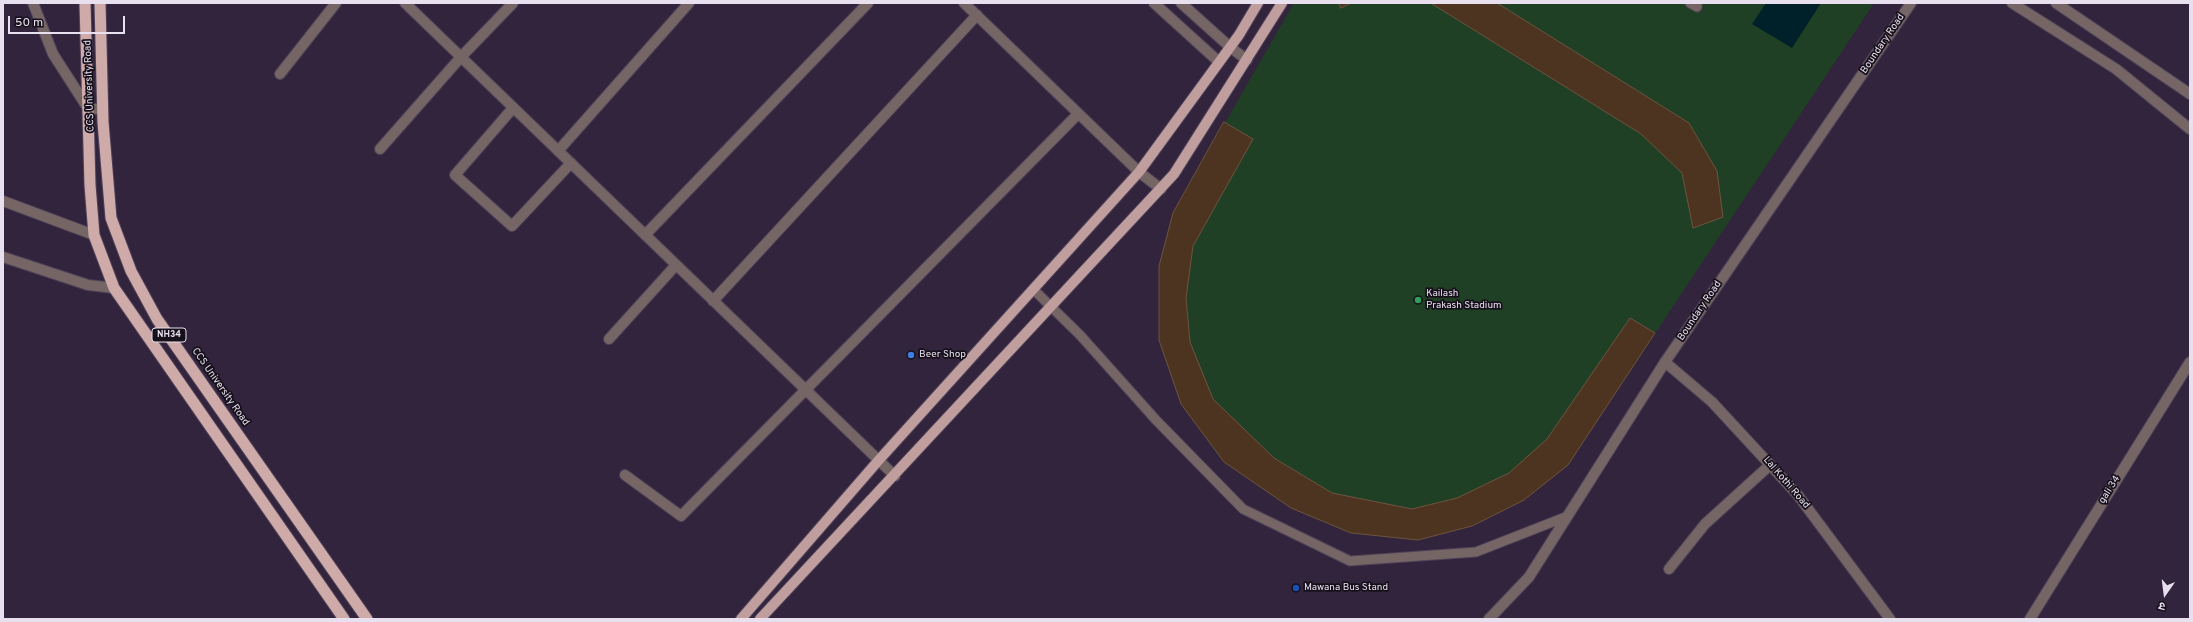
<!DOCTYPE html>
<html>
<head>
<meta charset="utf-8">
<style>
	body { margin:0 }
	#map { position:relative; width:2193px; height:622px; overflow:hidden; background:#32243c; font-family:Overpass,"Noto Sans Devanagari",sans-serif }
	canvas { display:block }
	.frame { position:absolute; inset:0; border:4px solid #e9e0ef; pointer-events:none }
	.north { position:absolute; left:2145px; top:574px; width:40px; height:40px; -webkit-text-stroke:3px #16101b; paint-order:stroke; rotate:194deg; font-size:11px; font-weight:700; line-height:16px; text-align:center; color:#e9e0ef }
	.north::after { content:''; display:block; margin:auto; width:14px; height:18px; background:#e9e0ef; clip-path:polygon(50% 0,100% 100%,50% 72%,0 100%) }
	.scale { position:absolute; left:8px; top:16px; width:117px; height:18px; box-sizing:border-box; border:2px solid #e9e0ef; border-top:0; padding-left:5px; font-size:12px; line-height:14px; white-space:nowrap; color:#e9e0ef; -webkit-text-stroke:3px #16101b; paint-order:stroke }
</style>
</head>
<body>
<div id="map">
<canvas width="2193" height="622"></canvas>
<div class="frame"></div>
<div class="north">उ</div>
<div class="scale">50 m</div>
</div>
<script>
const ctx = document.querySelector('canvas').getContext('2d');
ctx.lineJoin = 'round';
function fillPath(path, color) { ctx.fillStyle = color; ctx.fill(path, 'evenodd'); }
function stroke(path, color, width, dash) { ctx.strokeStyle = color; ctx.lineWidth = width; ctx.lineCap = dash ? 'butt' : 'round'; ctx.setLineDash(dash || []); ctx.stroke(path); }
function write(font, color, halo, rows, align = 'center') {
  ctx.font = font + ' Overpass,sans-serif'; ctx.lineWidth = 3.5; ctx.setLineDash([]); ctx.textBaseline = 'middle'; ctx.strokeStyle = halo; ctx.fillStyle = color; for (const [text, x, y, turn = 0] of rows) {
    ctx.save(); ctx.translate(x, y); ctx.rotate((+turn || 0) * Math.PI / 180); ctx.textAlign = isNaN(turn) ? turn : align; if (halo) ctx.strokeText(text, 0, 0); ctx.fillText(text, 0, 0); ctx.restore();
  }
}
const green = new Path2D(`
	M1294 3H1874L1568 465 1524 500 1472 526 1418 540 1351 533 1291 508 1224 462 1181 404 1159 340V266L1173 213Z`);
const water = new Path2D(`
	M1766 3H1821L1792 48 1752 24Z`);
const building = new Path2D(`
	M1339 3H1351L1341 8Z
	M1431 3H1497L1689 123 1717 171 1723 217 1693 228 1682 173 1641 134Z
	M1224 122 1253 139 1193 246 1186 298 1190 342 1213 399 1274 458 1332 493 1412 509 1457 498 1509 473 1547 439 1630 318 1655 333 1568 465 1524 500 1472 526 1418 540 1351 533 1291 508 1224 462 1181 404 1159 340V266L1173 213Z`);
const service = new Path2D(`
	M1690 3 1697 7V3
	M1033 289 1080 335 1156 420 1243 509 1350 561 1476 552 1568 516`);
const minor = new Path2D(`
	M405 3 895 476
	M964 3 1139 172 1161 189
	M1154 3 1219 62
	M1181 3 1230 47 1247 60
	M280 74 336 3
	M513 108 455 175 512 226 571 163
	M380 149 461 57 513 3
	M558 151 689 3
	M3 201 94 235
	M645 235 868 3
	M3 257 88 285 114 288
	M713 301 977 15
	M609 339 676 265
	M1665 362 1712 402 1797 494 1890 619
	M625 475 681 516 1078 114
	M1669 569 1705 524 1770 465
	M2030 619 2190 362`);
const tertiary = new Path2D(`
	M33 3 53 54 89 110 102 108
	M2012 3 2116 69 2190 129
	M2056 3 2190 94
	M1489 619 1529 577 1665 362 1911 3`);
const primary = new Path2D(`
	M741 619 878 461 1139 172 1239 35 1258 3
	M760 619 1174 174 1282 3`);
const trunk = new Path2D(`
	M85 3 90 185 94 235 114 288 344 619
	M100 3 103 122 111 218 131 271 157 319 367 619`);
const markers = [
	[1418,300,4,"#2e9e5b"],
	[911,355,4,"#3f7fe0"],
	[1296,588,4,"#1a4fb4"]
];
const shields = [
	[169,335,34]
];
const shieldNames = [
	["NH34",169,335]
];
const streetNames = [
	["Boundary Road",1883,44,-56],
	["CCS University Road",90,86,-92],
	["Boundary Road",1700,311,-56],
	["CCS University Road",220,387,55],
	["Lal Kothi Road",1786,483,49],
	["gali 34",2110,490,-58]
];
const poiNames = [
	["Kailash",1426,294],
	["Prakash Stadium",1426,306],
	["Beer Shop",919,355],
	["Mawana Bus Stand",1304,588]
];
fillPath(green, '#204025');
fillPath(water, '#00202a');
fillPath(building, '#4c3420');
stroke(building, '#6d533f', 1);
stroke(service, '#4f4259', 11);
stroke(minor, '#4f4259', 12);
stroke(tertiary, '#4f4259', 12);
stroke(primary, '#4f4259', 12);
stroke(trunk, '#4f4259', 13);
stroke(service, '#756564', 9);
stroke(minor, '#756564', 10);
stroke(tertiary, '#756564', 10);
stroke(primary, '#c09e9d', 10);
stroke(trunk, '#ceaaa8', 11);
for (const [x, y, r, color] of markers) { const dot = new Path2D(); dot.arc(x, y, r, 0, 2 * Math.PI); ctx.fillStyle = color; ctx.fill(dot); stroke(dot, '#16101b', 1.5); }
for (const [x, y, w] of shields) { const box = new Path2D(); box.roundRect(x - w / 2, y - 7, w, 14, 3); ctx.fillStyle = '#16101b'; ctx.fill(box); stroke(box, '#e9e0ef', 1); }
write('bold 9px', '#e9e0ef', null, shieldNames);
write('10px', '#e9e0ef', '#16101b', streetNames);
write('10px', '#e9e0ef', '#16101b', poiNames, 'left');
</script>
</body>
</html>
